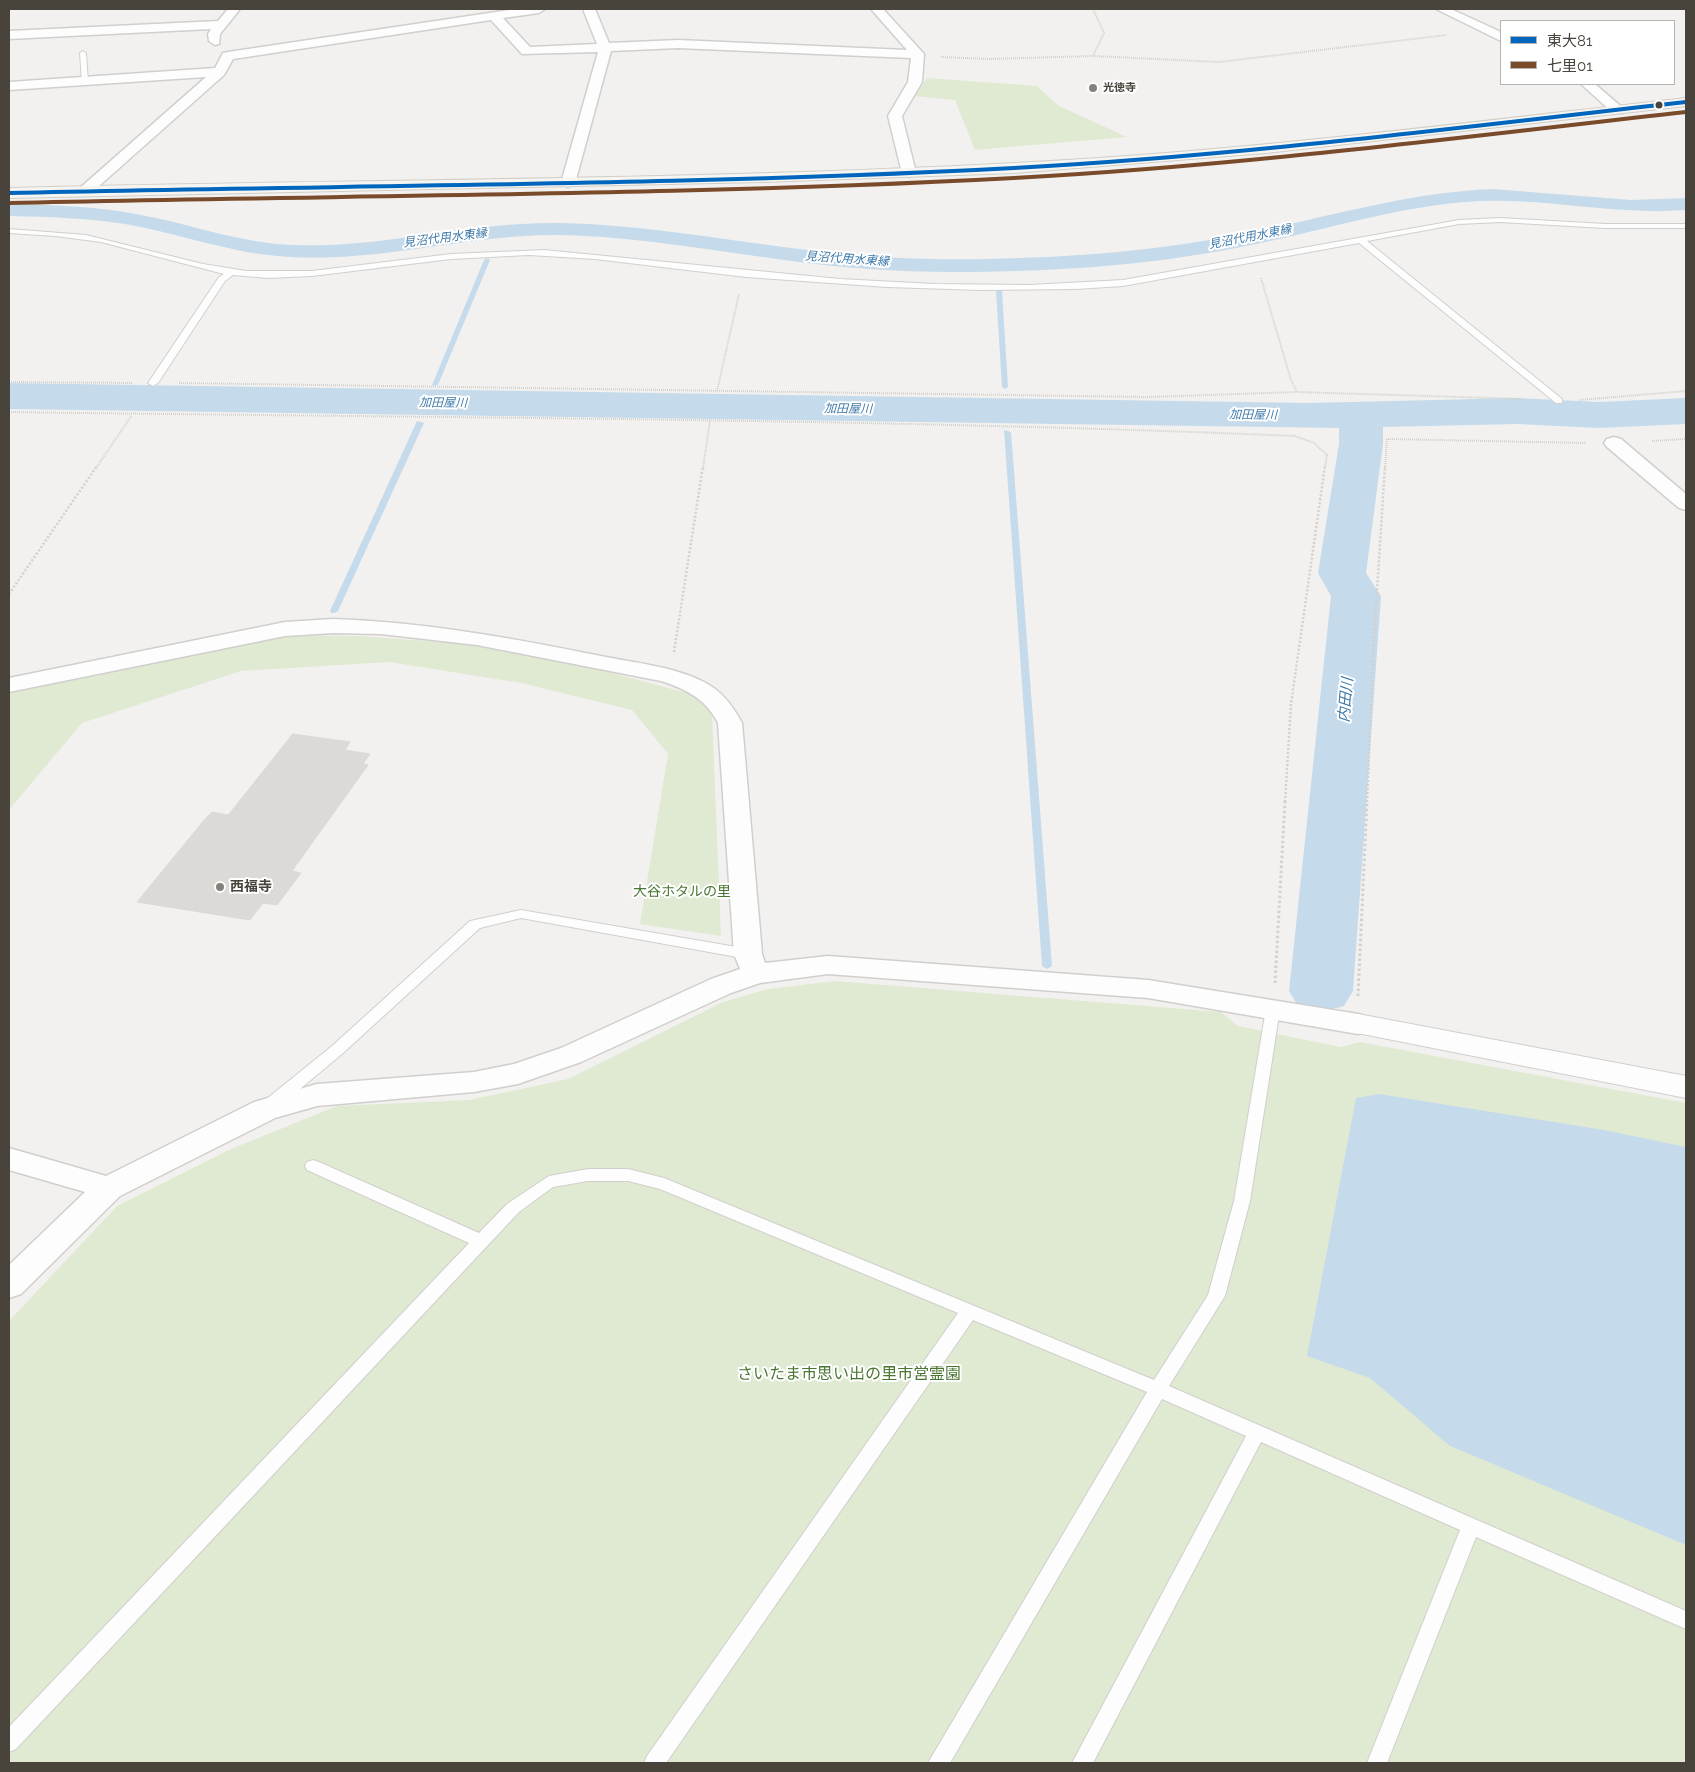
<!DOCTYPE html>
<html>
<head>
<meta charset="utf-8">
<style>
	body { margin:0 }
	#map { position:relative; width:1695px; height:1772px; overflow:hidden; background:#f3f1ef; font-family:Raleway,"Noto Sans JP",sans-serif }
	canvas { display:block }
	.frame { position:absolute; inset:0; border:10px solid #48433b; pointer-events:none }
	.legend { position:absolute; left:1500px; top:20px; width:175px; height:65px; box-sizing:border-box; background:#fff; border:1px solid #b6b4b1; margin:0; padding:6px 9px; list-style:none; font-size:15px; color:#48433b }
	.legend li { display:flex; align-items:center; gap:10px; height:25px }
	.legend b { width:25px; border:1px solid #b6b4b1 }
</style>
</head>
<body>
<div id="map">
<canvas width="1695" height="1772"></canvas>
<div class="frame"></div>
<ul class="legend">
<li><b style="height:6px;background:#0065bd"></b>東大81</li>
<li><b style="height:6px;background:#7a4b2a"></b>七里01</li>
</ul>
</div>
<script>
const ctx = document.querySelector('canvas').getContext('2d');
ctx.lineJoin = 'round';
function fillPath(path, color) { ctx.fillStyle = color; ctx.fill(path, 'evenodd'); }
function stroke(path, color, width, dash) { ctx.strokeStyle = color; ctx.lineWidth = width; ctx.lineCap = dash ? 'butt' : 'round'; ctx.setLineDash(dash || []); ctx.stroke(path); }
function write(font, color, halo, rows, align = 'center') {
  ctx.font = font + ' Raleway,"Noto Sans JP",sans-serif'; ctx.lineWidth = 4; ctx.setLineDash([]); ctx.textBaseline = 'middle'; ctx.strokeStyle = halo; ctx.fillStyle = color; for (const [text, x, y, turn = 0] of rows) {
    ctx.save(); ctx.translate(x, y); ctx.rotate((+turn || 0) * Math.PI / 180); ctx.textAlign = isNaN(turn) ? turn : align; if (halo) ctx.strokeText(text, 0, 0); ctx.fillText(text, 0, 0); ctx.restore();
  }
}
const green = new Path2D(`
	M927 78 1037 86 1059 106 1127 137 975 150 955 100 915 96Z
	M290 635 359 636 495 646 574 663 691 694 712 712 721 936 640 924 668 754 632 710 521 683 389 662 241 671 82 723 9 810V690Z
	M835 981 1221 1012 1238 1026 1341 1047 1360 1042 1686 1103V1763H9V1321L117 1206 231 1149 337 1106 469 1100 568 1079 723 1002 768 989Z`);
const water = new Path2D(`
	M1379 1094 1604 1130 1686 1147V1545L1450 1446 1370 1378 1307 1356 1356 1098Z`);
const stream = new Path2D(`
	M487 258 490 260 438 385 433 386 432 385 484 260Z
	M999 289 1002 291 1008 387 1005 389 1002 387 996 291Z
	M431 393 434 395 428 411 421 413 420 411 428 395Z
	M1006 401 1010 403 1011 420 1007 422 1003 420 1002 403Z
	M417 421 424 423 338 611 334 613H331L330 611Z
	M1004 430 1011 432 1052 966 1047 969 1042 966Z`);
const canal = new Path2D(`
	M1493 189 1631 200 1686 198V210C1612 216 1540 196 1466 202 1389 208 1316 233 1241 247 1147 266 1049 272 953 272 897 272 840 268 784 260 708 250 633 236 556 235 463 235 370 265 277 256 229 252 183 235 136 226 94 218 51 217 9 216V204C52 205 94 206 136 214 183 222 228 239 276 244 372 252 465 221 561 223 646 225 730 241 815 251 872 258 930 260 988 259 1073 257 1159 251 1242 234 1326 218 1408 192 1493 189Z`);
const river = new Path2D(`
	M9 383 1308 403 1517 398 1599 402 1686 398V424L1599 428 1517 424 1383 427V444L1366 573 1381 596 1353 991 1344 1006 1321 1012 1298 1006 1289 991 1331 596 1318 573 1339 444V428L9 409Z`);
const building = new Path2D(`
	M293 734 350 742 345 750 370 754 363 764 368 765 292 871 301 873 277 905 263 903 250 920 137 902 205 819 212 812 228 815Z`);
const pathFar2 = new Path2D(`
	M1093 9 1104 33 1093 56
	M941 57 989 59 1093 56 1219 62 1447 35
	M1261 278 1291 380 1297 392
	M9 382 133 383
	M179 383 1148 397 1297 392 1523 399
	M717 391 739 294
	M1579 400 1686 391
	M9 412C438 418 867 418 1295 436L1314 443 1327 455 1325 468
	M1652 441 1686 439
	M96 468 132 415
	M703 468 710 421
	M1385 468 1387 439 1586 443`);
const pathFar1 = new Path2D(`
	M9 594 97 466
	M674 652 703 466
	M1285 802 1291 704 1325 466
	M1367 802 1373 654 1385 466`);
const path = new Path2D(`
	M1275 983 1285 801
	M1358 996 1367 801`);
const service = new Path2D(`
	M83 51 86 53 88 82 85 84 82 82 80 53Z
	M1500 218 1605 224H1686V228H1605L1500 222 1459 224 1367 241 1562 399V403H1556L1359 243 1123 286 1076 289 981 290 887 287 746 277 595 259 529 255 451 259 312 276 268 278 233 275 225 281 158 383 153 386 148 383 219 277 224 274 101 242 55 236 9 233V229L86 235 203 264 246 271H312L451 254 544 250 840 279 934 284 1029 285 1123 280 1459 220Z
	M521 910 748 949 755 954 748 959 521 918 480 928 342 1054 276 1109H264L262 1105 264 1101 332 1046 470 921Z
	M1273 1004 1280 1009 1250 1201 1225 1296 1169 1386 1686 1611V1629L1476 1537 1387 1763H1367L1460 1530 1261 1442 1093 1763H1072L1246 1436 1162 1399 950 1763H928L1147 1392 973 1320 666 1763H644L647 1756 958 1313 660 1189 628 1181H588L553 1187 519 1212 16 1749 9 1752V1727L469 1243 307 1170 305 1166 307 1162 313 1160 319 1162 479 1233 507 1204 549 1176 588 1169H628L664 1178 1154 1380 1208 1295 1234 1201 1266 1009Z`);
const minor = new Path2D(`
	M228 9H240L220 34 219 44 215 45 209 41 208 34 211 29 9 39V31L218 21Z
	M516 9H545L539 13 503 18 530 47 597 44 583 9H595L609 43 678 40 907 50 871 9H883L924 54 922 82 902 116 916 173 909 177 902 173 888 116 908 82 911 58 678 48 611 51 575 183 568 187 561 183 598 52 522 54 491 20 233 59 224 75 90 194H80L77 191 80 188 206 77 9 90V82L215 68 223 53 228 52Z
	M1436 9H1451L1501 32V41Z
	M1581 84H1595L1625 110 1623 113H1613Z
	M1614 437 1621 439 1686 494V510L1679 508 1607 447 1604 443 1607 439Z
	M333 619C424 622 512 638 601 656 635 663 672 666 704 682 722 691 733 706 742 723L762 954 765 963 828 956 1148 980 1358 1014 1368 1017 1372 1024 1368 1031 1358 1034 1148 998 828 974 760 983 731 993 581 1062 518 1084 474 1092 317 1106 275 1118 120 1196 21 1294 9 1298V1265L85 1192 9 1170V1148L106 1176 254 1102 317 1084 474 1072 514 1064 561 1048 711 979 740 969 734 954 718 723C706 699 686 689 661 681L477 645 381 634 333 633 285 636 9 692V678L285 622Z`);
const tertiary = new Path2D(`
	M1358 1014 1686 1076V1098L1347 1031 1343 1024 1347 1017Z`);
const secondary = new Path2D(`
	M1686 98V106L1266 153 1014 173 763 182 9 198V188C344 179 679 181 1014 163 1239 152 1462 123 1686 98Z`);
const bus1 = new Path2D(`
	M9 193C344 185 679 186 1014 168 1239 156 1462 127 1686 102`);
const bus2 = new Path2D(`
	M9 203C344 195 679 196 1014 178 1239 166 1462 137 1686 112`);
const markers = [
	[1093,88,5,"#84807a"],
	[1659,105,4.5,"#48433b"],
	[220,887,5,"#84807a"]
];
const farPoinames = [
	["光徳寺",1103,88]
];
const farWaternames = [
	["見沼代用水東縁",1250,237,-11],
	["見沼代用水東縁",445,238,-7],
	["見沼代用水東縁",847,259,4],
	["加田屋川",443,403,1],
	["加田屋川",848,409,1],
	["加田屋川",1253,415,1]
];
const poiNames = [
	["西福寺",230,887]
];
const parkNames = [
	["大谷ホタルの里",682,892]
];
const waterNames = [
	["内田川",1346,700,-85]
];
const nearParknames = [
	["さいたま市思い出の里市営霊園",849,1374]
];
fillPath(green, '#e0ead2');
fillPath(water, '#c5dbeb');
fillPath(stream, '#c5dbeb');
fillPath(canal, '#c5dbeb');
fillPath(river, '#c5dbeb');
fillPath(building, '#dcdad7');
stroke(building, '#dbd8d5', 1);
stroke(service, '#d1cfcc', 2);
stroke(minor, '#d1cfcc', 3);
stroke(tertiary, '#d1cfcc', 2);
stroke(secondary, '#d1cec6', 2);
stroke(pathFar2, '#d2d1cd', 2, [1, 1]);
stroke(pathFar1, '#d2d1cd', 2.5, [2, 2]);
stroke(path, '#d2d1cd', 3, [2.5, 2.5]);
fillPath(service, '#fdfdfd');
fillPath(minor, '#fdfdfd');
fillPath(tertiary, '#fdfdfd');
fillPath(secondary, '#f7f5f2');
stroke(bus1, '#0065bd', 4);
stroke(bus2, '#7a4b2a', 4);
for (const [x, y, r, color] of markers) { const dot = new Path2D(); dot.arc(x, y, r, 0, 2 * Math.PI); ctx.fillStyle = color; ctx.fill(dot); stroke(dot, '#fff', 2); }
write('bold 11px', '#48433b', '#fff', farPoinames, 'left');
write('italic 12px', '#3f7aa9', '#fff', farWaternames);
write('bold 14px', '#48433b', '#fff', poiNames, 'left');
write('14px', '#4b7533', '#fff', parkNames);
write('italic 15px', '#3f7aa9', '#fff', waterNames);
write('16px', '#4b7533', '#fff', nearParknames);
</script>
</body>
</html>
